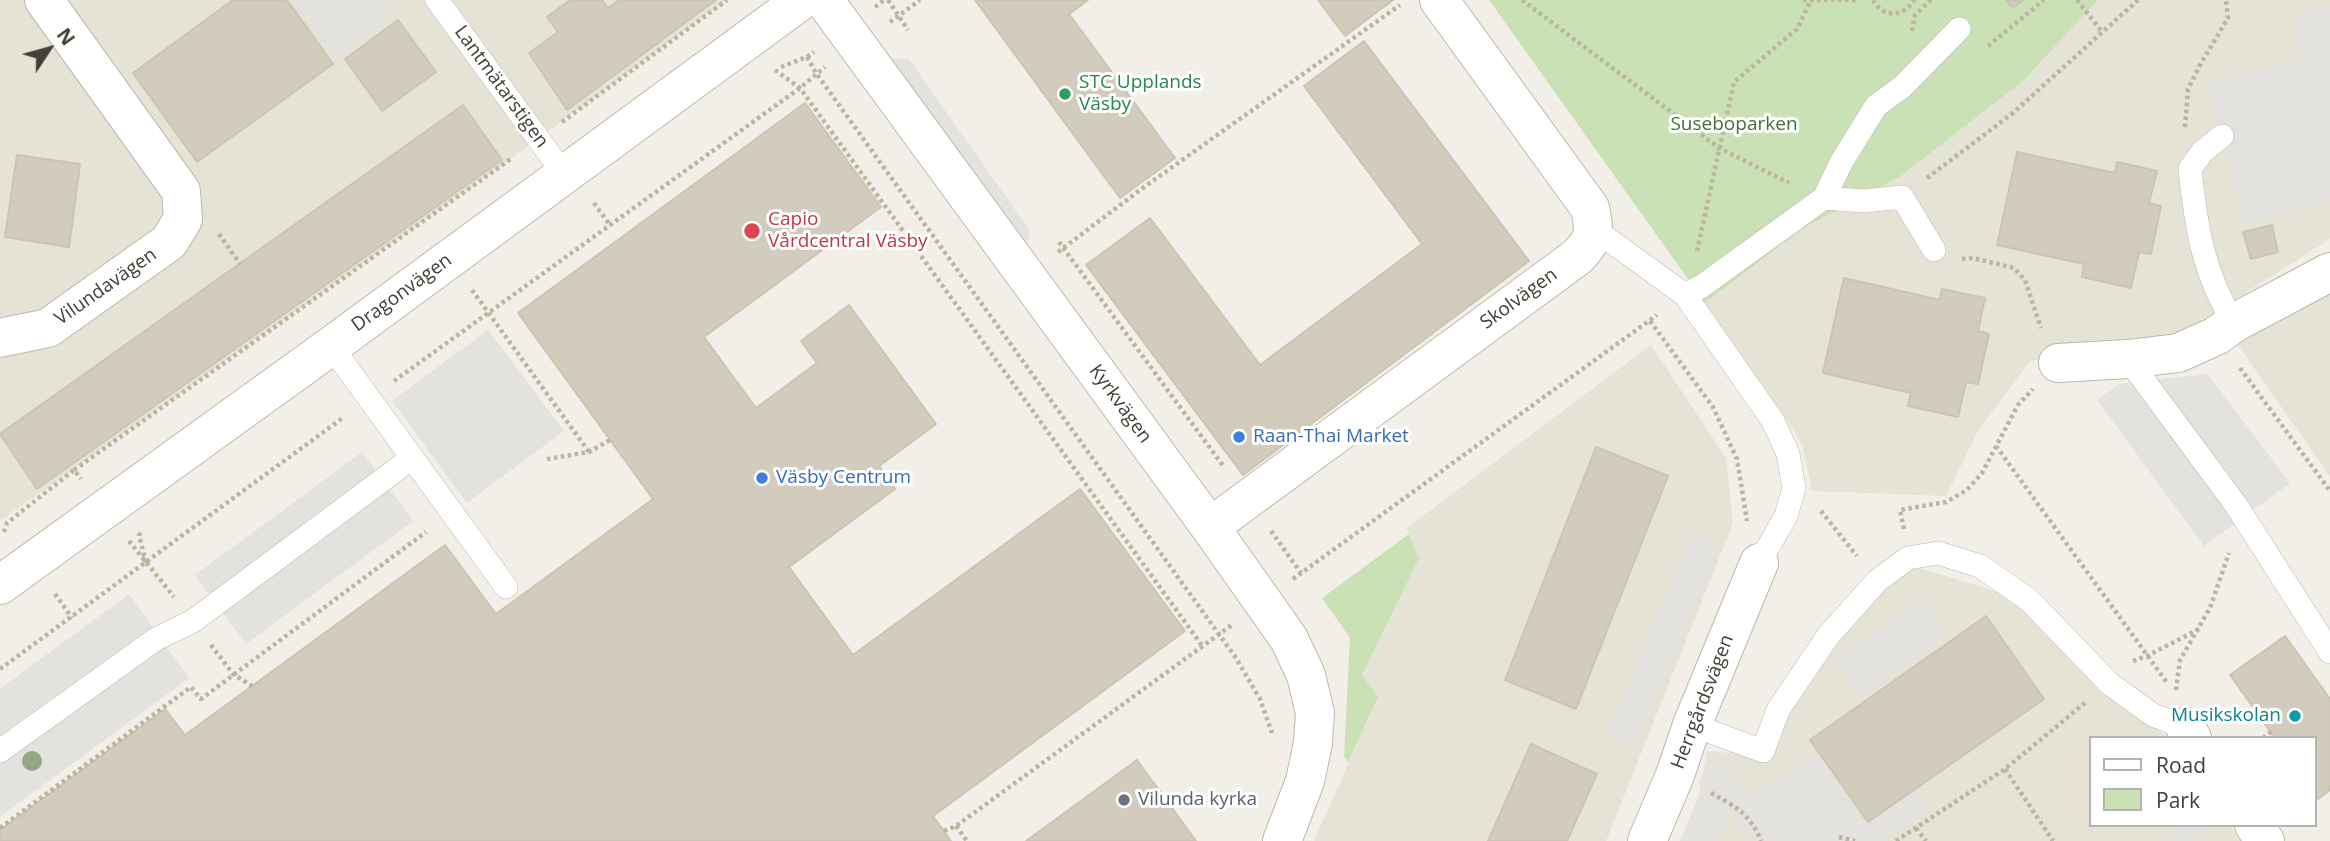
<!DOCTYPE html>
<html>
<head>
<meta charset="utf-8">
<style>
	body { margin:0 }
	#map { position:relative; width:2330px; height:841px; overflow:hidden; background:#f2efe8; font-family:"Open Sans",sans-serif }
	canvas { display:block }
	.legend { position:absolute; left:2089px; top:736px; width:228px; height:91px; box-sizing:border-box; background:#fff; border:2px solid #b4b3af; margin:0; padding:9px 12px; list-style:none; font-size:21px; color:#444037 }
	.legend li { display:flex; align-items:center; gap:14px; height:35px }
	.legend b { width:35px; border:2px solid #b4b3af }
	.north { position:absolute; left:14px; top:14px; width:70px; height:70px; -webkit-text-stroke:5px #fff; paint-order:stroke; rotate:54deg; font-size:19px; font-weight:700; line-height:28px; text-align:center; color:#444037 }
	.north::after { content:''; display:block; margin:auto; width:24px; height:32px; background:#444037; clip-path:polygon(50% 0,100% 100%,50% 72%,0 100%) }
</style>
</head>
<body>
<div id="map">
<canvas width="2330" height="841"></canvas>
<ul class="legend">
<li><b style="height:9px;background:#fff"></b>Road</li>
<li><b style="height:19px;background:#c9e1b5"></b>Park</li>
</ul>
<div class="north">N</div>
</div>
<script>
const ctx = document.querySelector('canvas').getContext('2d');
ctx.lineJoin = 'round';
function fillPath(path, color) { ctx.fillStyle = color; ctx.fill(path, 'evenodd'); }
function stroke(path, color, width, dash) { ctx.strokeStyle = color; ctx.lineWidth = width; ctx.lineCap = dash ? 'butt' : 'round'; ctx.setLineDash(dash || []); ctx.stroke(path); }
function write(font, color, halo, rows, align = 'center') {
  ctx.font = font + ' "Open Sans",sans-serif'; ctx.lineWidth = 6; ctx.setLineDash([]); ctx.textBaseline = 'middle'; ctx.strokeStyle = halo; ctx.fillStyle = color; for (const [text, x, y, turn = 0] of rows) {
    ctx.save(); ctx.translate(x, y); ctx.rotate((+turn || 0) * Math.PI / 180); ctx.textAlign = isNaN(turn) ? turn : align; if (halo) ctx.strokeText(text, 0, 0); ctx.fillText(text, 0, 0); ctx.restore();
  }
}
const residential = new Path2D(`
	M0 0H727L509 160 0 521Z
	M2098 0H2330V239L2187 330 2030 361 1977 433 1946 496 1812 491 1802 443 1705 303 1802 229 1901 176 2023 81Z
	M2330 283V476L2237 344Z
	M1651 345 1726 458 1733 523 1606 841H1314L1378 698 1362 675 1419 558 1407 528Z
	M1912 566 2002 593 2168 738H2090V825H2229L2241 841H1680L1699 796 1707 751 1753 755 1852 609Z`);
const green = new Path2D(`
	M1489 0H2098L2023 81 1901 176 1802 229 1705 303Z
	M1409 534 1419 558 1362 675 1378 697 1348 763 1344 756 1350 638 1322 598Z`);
const parking = new Path2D(`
	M292 0H379L391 16 334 58Z
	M2330 6V201L2245 224 2208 83 2304 58 2293 16Z
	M882 58 909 59 1030 231 1025 254Z
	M488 330 564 431 467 503 392 401Z
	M2208 374 2290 483 2204 546 2097 400 2119 384Z
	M362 452 413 521 246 644 195 575Z
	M1692 534 1720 545 1635 744 1608 733Z
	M129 594 189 678 0 817V689Z
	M1923 599 1949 636 1860 698 1834 661Z
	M1817 753 1867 825 1918 790 1930 808 1883 841H1754L1728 814 1716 841H1680L1699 796 1718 804 1699 783 1711 756 1752 797Z
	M2164 825H2214L2191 841H2175Z`);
const building = new Path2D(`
	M233 0H287L333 64 197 162 133 73Z
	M570 0H602L608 8 619 0H716L567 110 529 53 558 32 547 17Z
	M975 0H1088L1069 14 1175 158 1120 198Z
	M1318 0H1393L1345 36Z
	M2006 0H2023L2013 8Z
	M398 20 436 72 382 111 345 59Z
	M1364 41 1529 261 1243 475 1086 265 1150 218 1260 365 1422 244 1304 86Z
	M805 103 881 207 704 337 756 408 817 363 801 341 849 305 936 424 879 466 895 489 789 567 853 655 1080 489 1185 631 933 816 951 841H0V830L165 709 185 735 445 545 496 614 653 499 518 313Z
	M463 105 502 160 37 489 0 434Z
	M2017 152 2115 173 2117 162 2157 171 2149 203 2161 206 2151 254 2139 252 2131 288 2082 277 2084 264 1997 245Z
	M17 155 80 164 69 247 5 237Z
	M2272 225 2278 252 2251 259 2243 232Z
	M1844 278 1940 300 1942 289 1985 298 1978 331 1989 334 1978 384 1966 382 1958 417 1908 406 1911 393 1823 373Z
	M1596 447 1668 476 1576 709 1505 680Z
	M1986 616 2044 699 1868 822 1810 740Z
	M2285 636 2330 699V790L2318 799 2314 793V738H2275L2230 675Z
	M1531 744 1597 774 1567 841H1488Z
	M1137 760 1196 841H1026Z`);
const path = new Path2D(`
	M888 0 908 30
	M1522 0 1719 148 1789 183
	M1803 0H1859
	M1873 0C1883 18 1903 18 1914 0
	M2077 0 2103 33
	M875 7 884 0
	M890 22 920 0
	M1912 31 1915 15 1931 0
	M1988 46 2044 0
	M807 57 816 73 1236 658 1260 699 1272 733
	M781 67 807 57 814 52
	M775 70 800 88 1203 647
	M562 122 727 0
	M2185 127 2188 89 2200 65 2228 18 2226 0
	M1927 178 2013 113 2138 0
	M594 203 610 225
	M219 234 240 264
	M1059 242 1224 467
	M1697 251 1734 82 1797 29 1811 0
	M1058 252 1140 190 1400 5
	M1962 259 1973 258 2014 268 2025 280 2041 328
	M472 290 589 452
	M1650 321 1713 407 1737 459 1747 521
	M2240 368 2330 491
	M394 381 800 88 825 67
	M1996 446 2168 684
	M547 459 589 452 610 440
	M74 470 512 158
	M1821 511 1857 556
	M1904 529 1900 510 1946 502 1967 490 1982 473 2018 405 2033 389
	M1271 531 1301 573
	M4 532 7 523 74 470 81 479
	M141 533 139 535 146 563
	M129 541 174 597
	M1293 579 1657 315
	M55 594 72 618
	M211 645 233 674 252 686
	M2133 661 2149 655 2199 629
	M0 669 344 417
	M2176 690 2180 660 2210 608 2229 553
	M2263 738 2271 732
	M2005 769 2053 841
	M1711 793C1735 806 1750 814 1761 841
	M956 826 967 841
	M0 828 191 687 201 699 426 532
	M1916 828 1926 841
	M944 831 956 826 1233 624
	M1839 837 1855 841
	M1896 841 2005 769 2085 703`);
const service = new Path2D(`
	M437 0 564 174
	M2222 136 2202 152 2190 169C2196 226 2203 274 2234 323
	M1824 198 1864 201 1902 197 1934 250
	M1594 229 1685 295 1773 421 1788 454 1794 488 1786 516 1759 563
	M1685 295 1702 286 1824 198 1842 161 1876 106 1902 87 1959 29
	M331 346 506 587
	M2128 359 2236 505 2330 652
	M1692 725 1763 751 1778 710 1828 636 1877 581 1908 558 1938 553 1980 566 2029 600 2110 684 2153 715 2185 727
	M0 751 156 639 193 621 412 458`);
const minor = new Path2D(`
	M824 0 1210 527 1289 639 1306 675 1315 713 1313 743 1305 781 1282 841
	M0 338 48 328 169 242 183 219 181 191 44 0
	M2058 363 2128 359 2178 353 2216 336 2234 323 2330 272
	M1210 527 1577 257C1595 239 1595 232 1590 208L1439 0
	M0 585 331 346 802 0
	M2185 727 2192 738
	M2254 825 2265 841
	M1647 841 1675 775 1692 725 1759 563`);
const trees = [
	[32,761]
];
const markers = [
	[1065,94,7,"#2e9e5b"],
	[752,231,9,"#e0444e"],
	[1239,437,7,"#3f7fe0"],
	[762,478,7,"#3f7fe0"],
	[2295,716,7,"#0f9aa8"],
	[1124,800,7,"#6b7280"]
];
const leisureNames = [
	["STC Upplands",1079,83],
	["Väsby",1079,105]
];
const streetNames = [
	["Lantmätarstigen",501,87,54],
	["Vilundavägen",106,287,-35],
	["Dragonvägen",402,293,-36],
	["Skolvägen",1519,299,-36],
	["Kyrkvägen",1120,404,54],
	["Herrgårdsvägen",1703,702,-69]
];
const parkNames = [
	["Suseboparken",1734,125]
];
const healthNames = [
	["Capio",768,220],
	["Vårdcentral Väsby",768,242]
];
const shopNames = [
	["Raan-Thai Market",1253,437],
	["Väsby Centrum",776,478]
];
const cultureNames = [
	["Musikskolan",2281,716]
];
const worshipNames = [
	["Vilunda kyrka",1138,800]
];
fillPath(residential, '#e5e2d6');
fillPath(green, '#c9e1b5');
fillPath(parking, '#e3e2df');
fillPath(building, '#d2ccbe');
stroke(building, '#ccc4b2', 2);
stroke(service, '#bcb8ab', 24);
stroke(minor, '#bcb8ab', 40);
stroke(path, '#bcb49e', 4.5, [3.5, 3.5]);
stroke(service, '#fff', 23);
stroke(minor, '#fff', 38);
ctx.fillStyle = '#92a983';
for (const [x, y] of trees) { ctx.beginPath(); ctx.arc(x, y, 10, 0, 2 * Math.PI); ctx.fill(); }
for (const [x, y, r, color] of markers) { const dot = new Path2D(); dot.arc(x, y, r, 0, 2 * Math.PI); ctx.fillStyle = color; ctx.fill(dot); stroke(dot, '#fff', 2.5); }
write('19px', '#27864d', '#fff', leisureNames, 'left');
write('19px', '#444037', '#fff', streetNames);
write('19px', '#436f31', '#fff', parkNames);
write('19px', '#be3a42', '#fff', healthNames, 'left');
write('19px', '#366cbe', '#fff', shopNames, 'left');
write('19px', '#0d838f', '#fff', cultureNames, 'right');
write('19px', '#5b616d', '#fff', worshipNames, 'left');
</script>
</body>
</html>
